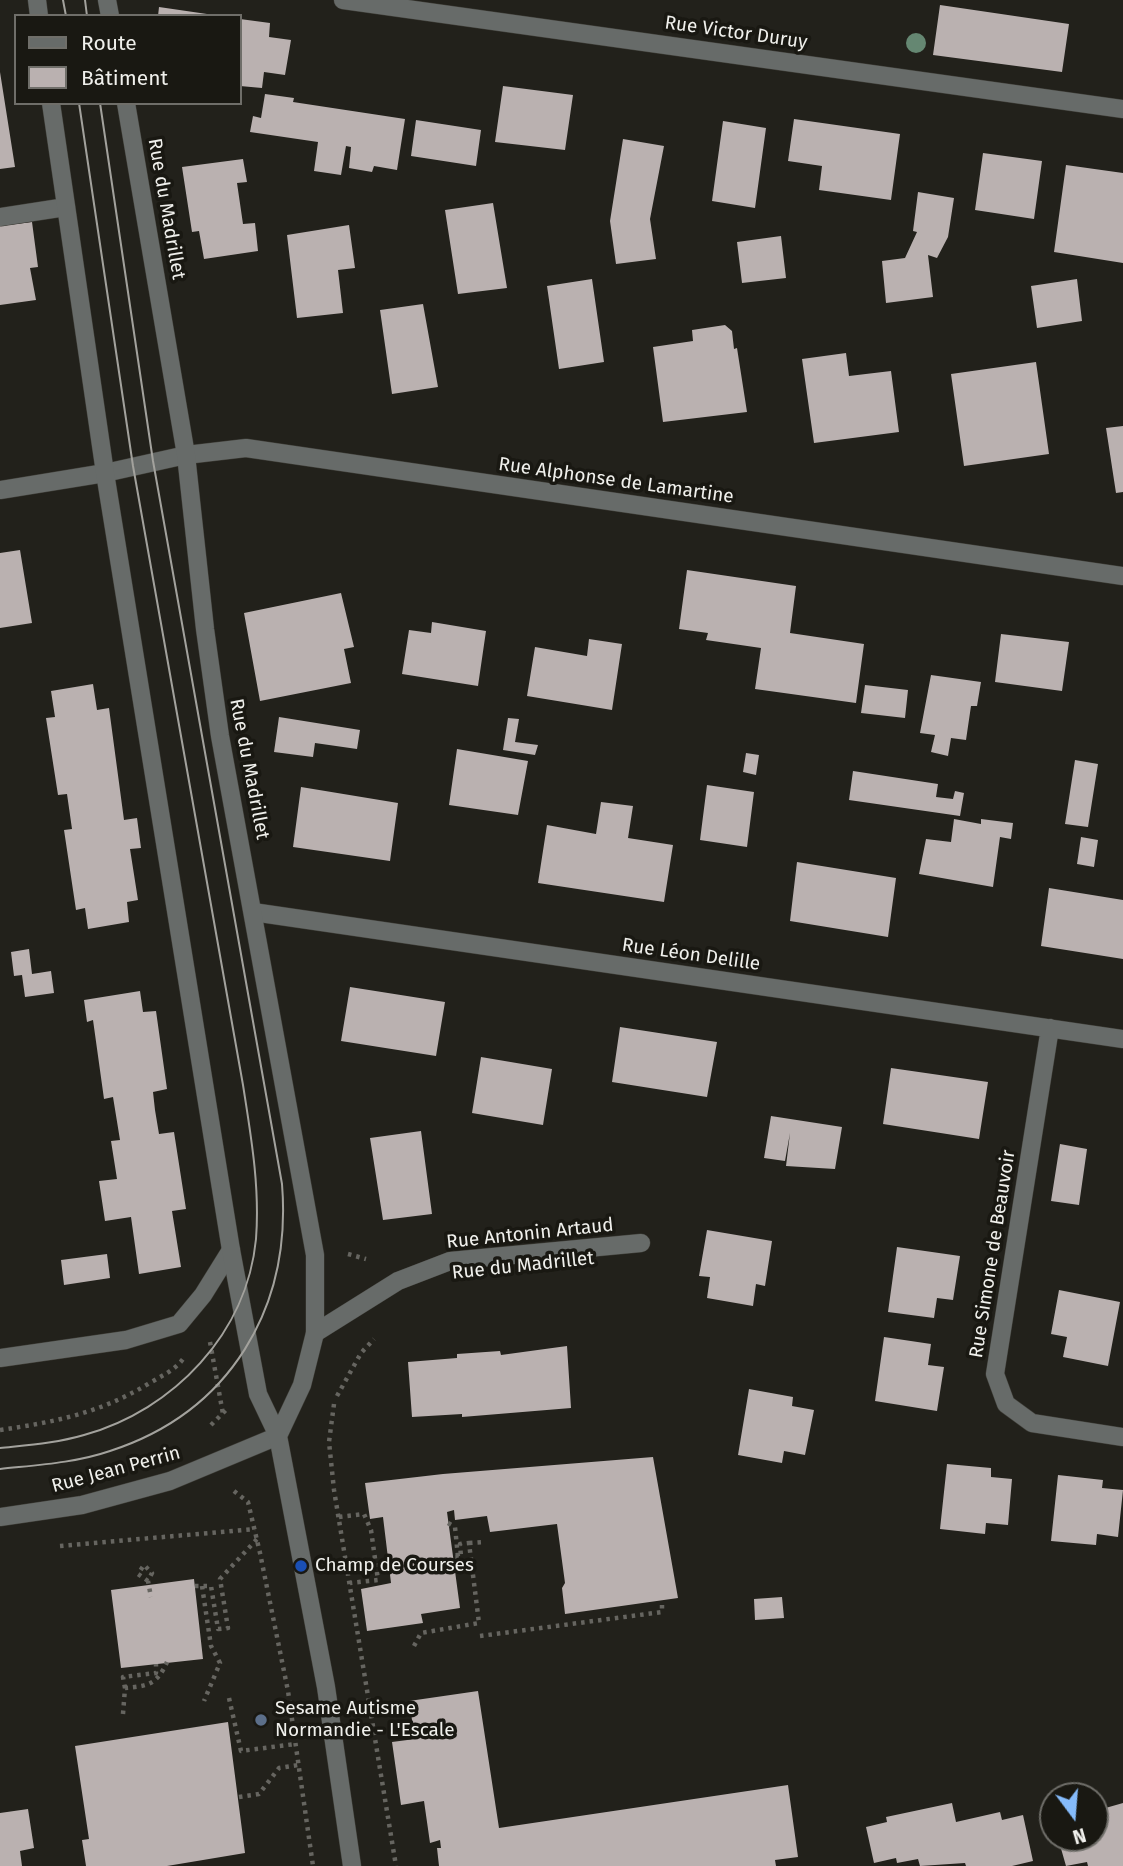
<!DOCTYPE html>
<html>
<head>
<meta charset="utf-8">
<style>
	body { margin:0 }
	#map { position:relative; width:1123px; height:1866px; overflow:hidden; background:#22211b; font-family:"Fira Sans",sans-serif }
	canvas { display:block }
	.legend { position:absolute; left:14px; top:14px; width:228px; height:91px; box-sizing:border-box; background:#191812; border:2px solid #6f6e69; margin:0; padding:9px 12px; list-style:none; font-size:21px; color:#f0f0ec }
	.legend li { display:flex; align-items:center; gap:14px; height:35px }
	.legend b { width:35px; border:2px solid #6f6e69 }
	.north { position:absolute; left:1039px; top:1782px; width:70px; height:70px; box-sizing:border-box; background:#191812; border:2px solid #6f6e69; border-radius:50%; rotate:164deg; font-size:19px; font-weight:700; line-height:28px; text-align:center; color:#f0f0ec }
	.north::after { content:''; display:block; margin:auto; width:24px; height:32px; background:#85bbfb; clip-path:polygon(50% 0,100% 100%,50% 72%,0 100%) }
</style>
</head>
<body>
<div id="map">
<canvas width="1123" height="1866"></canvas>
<ul class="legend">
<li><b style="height:9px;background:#676b69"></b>Route</li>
<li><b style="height:19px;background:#bab1b0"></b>Bâtiment</li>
</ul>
<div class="north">N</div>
</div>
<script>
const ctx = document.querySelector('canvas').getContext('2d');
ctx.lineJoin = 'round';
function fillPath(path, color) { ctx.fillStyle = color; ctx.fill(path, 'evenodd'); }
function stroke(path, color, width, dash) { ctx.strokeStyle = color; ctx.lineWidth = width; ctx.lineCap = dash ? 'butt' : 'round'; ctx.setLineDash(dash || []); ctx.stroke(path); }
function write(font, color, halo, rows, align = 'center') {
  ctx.font = font + ' "Fira Sans",sans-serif'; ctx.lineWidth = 7; ctx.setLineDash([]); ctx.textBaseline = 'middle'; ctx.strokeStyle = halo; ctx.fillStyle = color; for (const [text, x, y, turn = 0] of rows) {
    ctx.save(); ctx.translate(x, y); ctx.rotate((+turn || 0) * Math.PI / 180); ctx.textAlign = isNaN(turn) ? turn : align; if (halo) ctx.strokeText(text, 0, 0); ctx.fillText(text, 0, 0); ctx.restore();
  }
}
const building = new Path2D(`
	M940 5 1069 24 1062 72 933 55Z
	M159 7 207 14V16H158Z
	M240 19 270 23 269 37 291 40 285 75 264 72 262 88 240 86Z
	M0 72 15 167 0 169Z
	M503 86 573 95 565 150 495 142Z
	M265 94 294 98 293 102 405 119 397 170 374 166 372 172 349 168 351 147 346 146 341 175 314 171 318 142 250 132 253 116 261 118Z
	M794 119 900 134 891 200 819 190 822 166 788 161Z
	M416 120 481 130 476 166 411 156Z
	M723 121 766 128 755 208 712 201Z
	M623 139 664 146 650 219 656 259 616 264 610 221Z
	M983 153 1042 161 1034 219 975 210Z
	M243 159 247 182 237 183 243 224 255 223 258 251 204 259 199 231 192 232 182 167Z
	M1066 165 1123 173V263L1054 252Z
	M918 192 954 198 948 237 937 258 928 255 933 297 886 303 882 261 905 258 917 232 913 231Z
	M493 203 507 288 458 294 445 210Z
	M32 222 38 267 30 268 36 300 0 305V226Z
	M349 225 355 268 338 270 343 313 297 318 287 235Z
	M781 236 786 278 742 283 737 242Z
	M592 279 604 362 559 369 547 286Z
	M1077 279 1082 321 1037 328 1031 286Z
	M423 304 438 387 392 394 380 310Z
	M725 325 732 331 734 349 737 348 747 412 663 422 653 347 693 341 692 330Z
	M846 353 849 376 891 371 899 432 814 443 802 359Z
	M1036 362 1049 454 964 466 951 374Z
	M1123 426V492L1116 493 1106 428Z
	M20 550 32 623 0 628V553Z
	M687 570 796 586 790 633 864 644 856 703 755 689 761 648 706 640 708 633 679 629Z
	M341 593 354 647 344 649 351 683 260 701 244 613Z
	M432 622 486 631 478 686 402 674 409 630 431 633Z
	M1001 634 1069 642 1062 691 995 682Z
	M589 639 622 644 612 710 527 696 535 647 587 656Z
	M931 675 981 682 977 706H971L966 740 951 738 948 756 931 752 935 735 920 733Z
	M93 684 97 710 109 708 124 820 137 818 141 848 130 849 138 900 127 902 129 922 88 929 85 908 76 910 64 830 72 829 67 794 58 795 46 718 55 717 51 691Z
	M865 685 908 690 905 718 861 713Z
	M279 717 360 730 357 749 315 743 313 757 274 752Z
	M508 718 519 719 515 742 538 745 535 755 503 750Z
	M457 749 528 761 518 815 449 805Z
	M746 753 759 755 756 775 743 772Z
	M1075 760 1098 764 1088 827 1065 824Z
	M853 771 938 784 936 797 953 799 955 791 964 793 960 816 849 800Z
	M707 785 754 792 747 847 700 840Z
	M301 787 398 803 390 861 293 847Z
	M601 802 633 806 628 838 673 845 664 902 538 883 547 825 596 834Z
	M954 819 981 824V819L1013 823 1011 839 1000 837 993 887 919 874 926 839 951 842Z
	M1081 837 1098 840 1094 867 1077 864Z
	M797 862 896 878 888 937 790 921Z
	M1049 888 1123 900V959L1041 946Z
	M29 949 32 974 51 971 54 993 25 997 22 975 14 976 11 952Z
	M350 987 445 1002 436 1056 341 1041Z
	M140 991 143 1012 156 1011 167 1089 153 1092 155 1110 159 1134 174 1132 186 1209 172 1211 181 1267 139 1274 131 1217 105 1221 99 1181 117 1179 111 1141 120 1140 113 1097 104 1099 93 1020 87 1022 84 1000Z
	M620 1027 717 1042 707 1097 612 1082Z
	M481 1057 552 1069 543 1125 472 1113Z
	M891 1068 988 1082 979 1139 883 1124Z
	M771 1116 842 1127 835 1169 786 1166 790 1133 785 1161 764 1158Z
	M421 1131 432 1214 383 1220 370 1138Z
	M1060 1144 1087 1149 1079 1205 1051 1201Z
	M707 1230 772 1241 765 1286 756 1284 753 1306 707 1298 710 1277 699 1276Z
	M897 1247 960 1256 953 1300 937 1298 934 1318 888 1312Z
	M107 1254 110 1278 64 1285 61 1260Z
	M1059 1290 1120 1302 1108 1366 1063 1357 1067 1337 1051 1334Z
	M884 1337 931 1344 928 1365 944 1367 937 1411 875 1401Z
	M567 1346 571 1408 462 1417V1414L412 1417 408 1362 457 1358V1354L500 1351 501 1355Z
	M749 1389 793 1397 792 1406 814 1410 805 1455 784 1451 782 1463 738 1455Z
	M653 1457 678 1598 565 1614 562 1588 565 1583 557 1524 490 1532 487 1516 455 1520 454 1510 447 1512 460 1608 421 1614 423 1623 367 1631 361 1589 391 1583 383 1517 370 1519 365 1483 443 1474Z
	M947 1464 991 1468V1477L1012 1479 1008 1525 986 1523 985 1534 940 1529Z
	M1058 1475 1103 1480 1102 1488 1123 1490 1118 1537 1097 1534 1096 1545 1051 1541Z
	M194 1579 203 1659 121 1668 111 1590Z
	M782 1597 784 1618 755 1620 754 1599Z
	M478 1691 499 1828 788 1785 798 1857 775 1860 776 1866H439L437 1848H441L440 1840 430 1843 424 1801 401 1805 392 1742 415 1739 409 1701Z
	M228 1722 245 1853 167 1866H86L82 1840 89 1839 75 1746Z
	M952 1803 956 1822 1000 1812 1002 1820 1023 1815 1033 1861 1012 1866H966L965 1863 920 1866 918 1859 897 1863 896 1858 874 1863 866 1827 887 1822 886 1817Z
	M1123 1803V1866H1088L1087 1862 1066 1866 1058 1838H1095V1811Z
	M28 1809 34 1848 20 1851 22 1866H0V1813Z`);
const path = new Path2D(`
	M348 1254 366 1259
	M210 1342 223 1414
	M337 1396 361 1353 374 1339
	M334 1404 329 1442 334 1490 396 1866
	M211 1425 227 1409
	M0 1430C55 1422 100 1413 148 1384 161 1376 174 1371 183 1359
	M234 1491 248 1502 260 1553 288 1691 313 1866
	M339 1517 364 1514 371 1530 378 1580 350 1583
	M448 1523 455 1527 458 1557
	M469 1543 484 1542
	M60 1546 255 1529
	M148 1581 138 1574 144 1565 152 1573 148 1581 151 1597
	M195 1586H211L218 1629 228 1628 220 1579 257 1539
	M202 1586 211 1646 220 1663 204 1701
	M480 1636 662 1612V1600
	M414 1646 421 1633 479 1623 469 1543 460 1544 461 1557H453
	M125 1688 123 1677 156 1673V1664
	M229 1698 241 1751 295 1744
	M123 1714 125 1688C149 1686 157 1684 167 1662
	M239 1797 259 1794 279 1768 298 1765`);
const service = new Path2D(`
	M0 217 66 207`);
const minor = new Path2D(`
	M343 0 1123 109
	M0 490 105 473 186 455 246 448 1123 576
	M253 912 1123 1039
	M1050 1028 995 1374 1006 1404 1032 1423 1123 1437
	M315 1333 398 1281 450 1261 641 1243
	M0 1358 126 1340 179 1324 203 1295 231 1250
	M0 1517 82 1505 170 1481 278 1436`);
const tertiary = new Path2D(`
	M37 0 39 16
	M107 0 110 16
	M51 103 105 473 231 1250 258 1394 278 1436 326 1687 352 1866
	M126 103 186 455 205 629 220 736 315 1255V1333L302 1385 278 1436`);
const tram = new Path2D(`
	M63 0 66 16
	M85 0 87 16
	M0 1448C28 1445 57 1443 84 1435 174 1410 247 1333 256 1239 260 1187 251 1136 243 1085L133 466 79 103
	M0 1469C37 1465 75 1463 110 1451 230 1412 292 1308 282 1184L153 461 100 103`);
const trees = [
	[916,43]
];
const markers = [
	[301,1566,7,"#1a4fb4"],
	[261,1720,7,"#5c6f8a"]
];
const streetNames = [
	["Rue Victor Duruy",736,33,8],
	["Rue du Madrillet",166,209,80],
	["Rue Alphonse de Lamartine",616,481,8],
	["Rue du Madrillet",249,769,79],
	["Rue Léon Delille",691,955,8],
	["Rue Antonin Artaud",530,1234,-6],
	["Rue Simone de Beauvoir",993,1254,-81],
	["Rue du Madrillet",523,1266,-6],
	["Rue Jean Perrin",116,1470,-15]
];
const poiNames = [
	["Champ de Courses",315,1566],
	["Sesame Autisme",275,1709],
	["Normandie - L'Escale",275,1731]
];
fillPath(building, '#bab1b0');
stroke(service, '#3f3e38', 19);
stroke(minor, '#3f3e38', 19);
stroke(tertiary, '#3f3e38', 19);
stroke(path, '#666560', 4.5, [3.5, 5]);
stroke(service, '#676b69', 18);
stroke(minor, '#676b69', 18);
stroke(tertiary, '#676b69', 18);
stroke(tram, '#a3a29d', 2);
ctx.fillStyle = '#658772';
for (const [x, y] of trees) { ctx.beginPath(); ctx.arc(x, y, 10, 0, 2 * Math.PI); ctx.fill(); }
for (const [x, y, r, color] of markers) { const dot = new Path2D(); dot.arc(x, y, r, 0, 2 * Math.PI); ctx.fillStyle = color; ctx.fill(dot); stroke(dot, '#191812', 2.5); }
write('19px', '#f0f0ec', '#191812', streetNames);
write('19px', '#f0f0ec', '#191812', poiNames, 'left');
</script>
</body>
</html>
